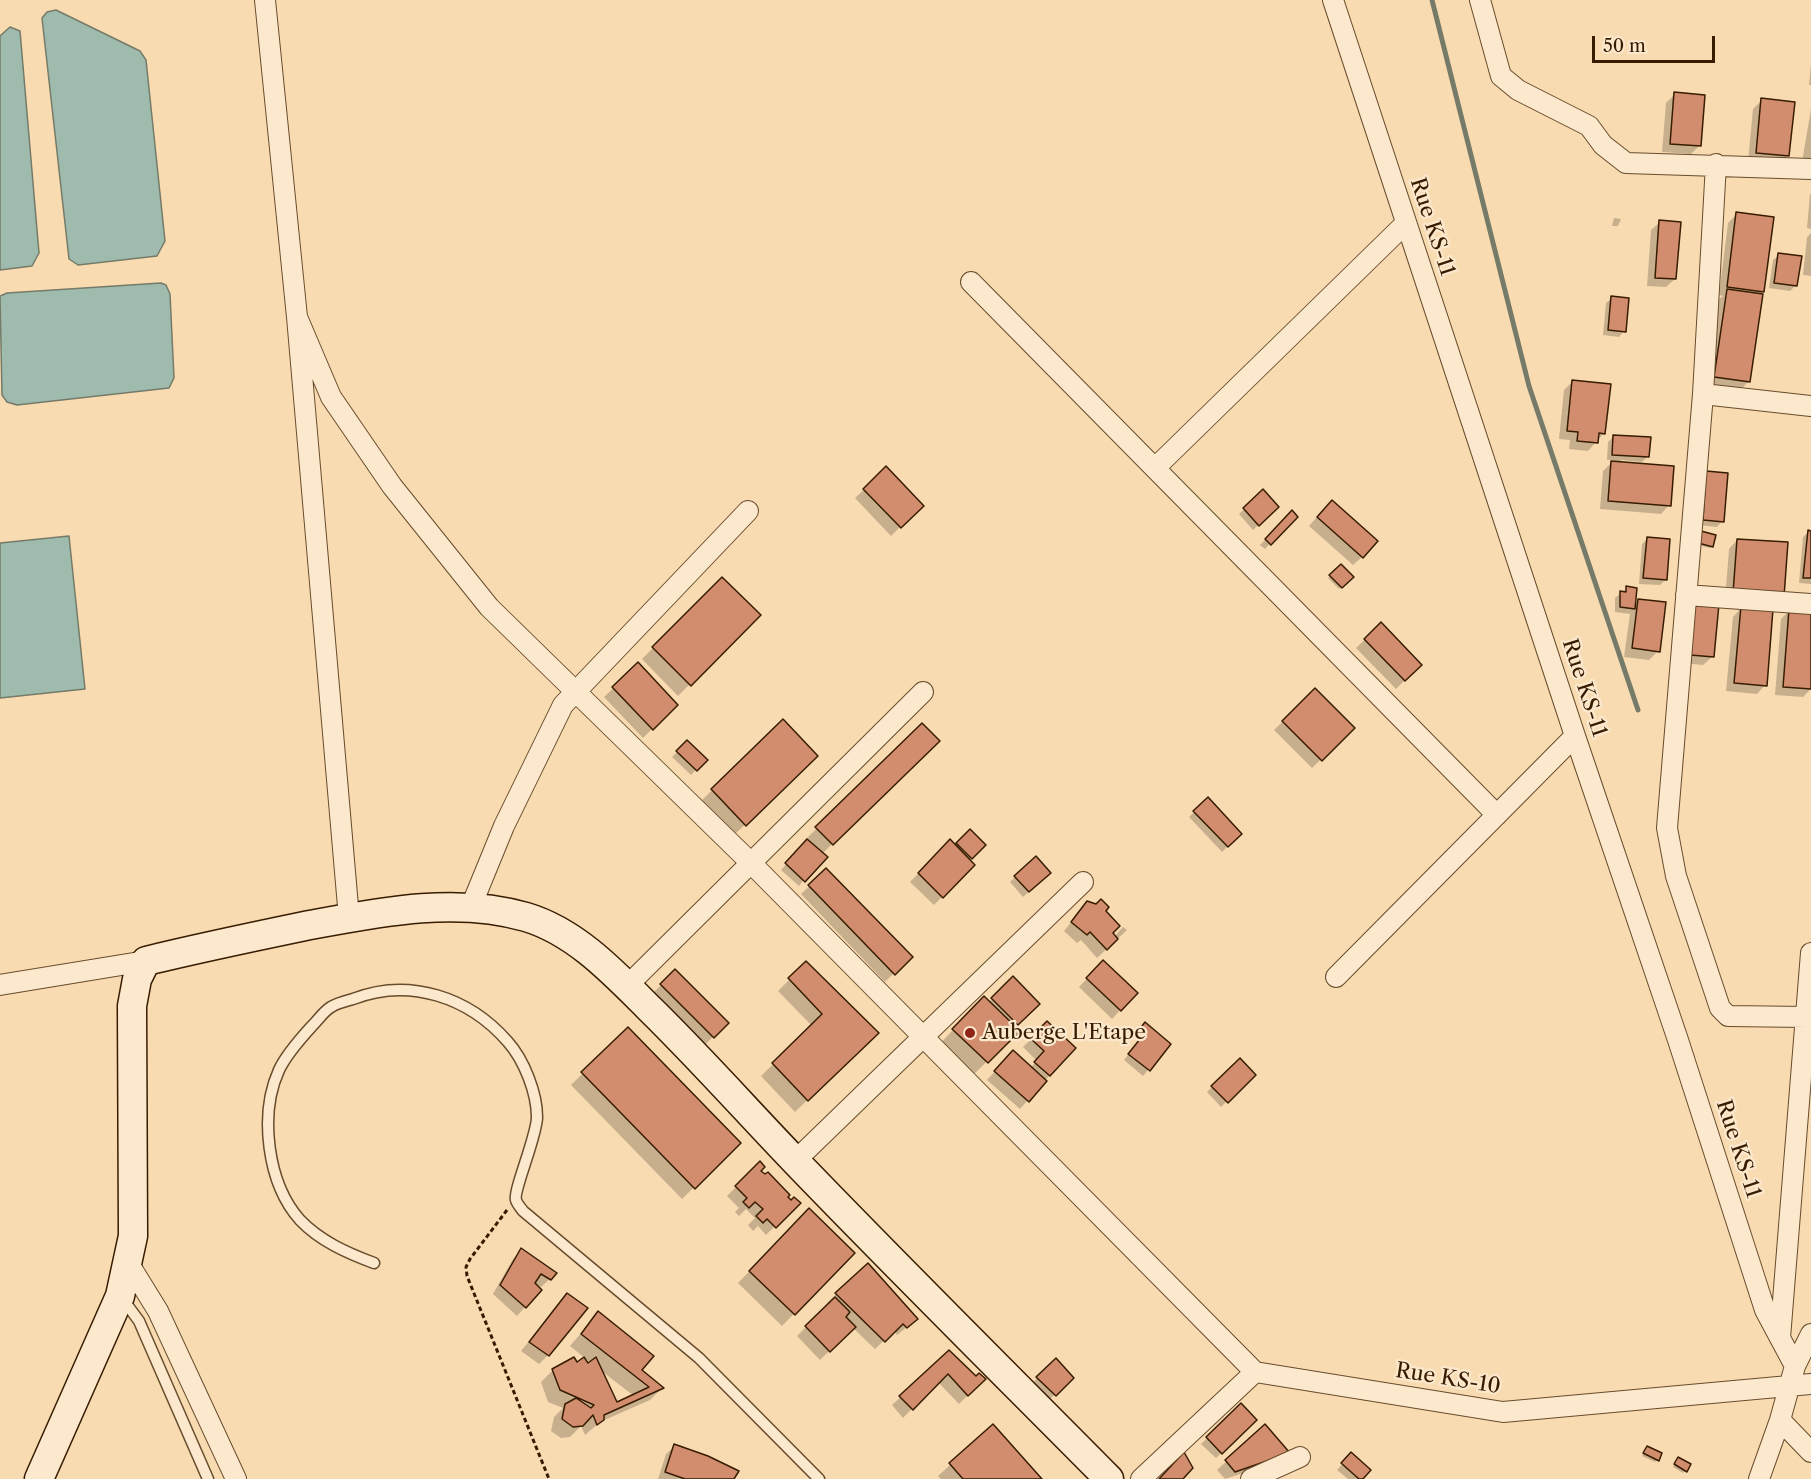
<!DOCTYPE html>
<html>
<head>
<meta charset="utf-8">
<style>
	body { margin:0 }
	#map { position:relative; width:1811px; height:1479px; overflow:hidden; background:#f9dbb2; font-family:"Libre Caslon Text",serif }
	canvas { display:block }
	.scale { position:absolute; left:1592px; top:36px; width:123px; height:27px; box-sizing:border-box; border:3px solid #371c00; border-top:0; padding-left:8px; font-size:18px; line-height:21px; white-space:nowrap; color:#371c00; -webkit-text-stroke:4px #fbe8cd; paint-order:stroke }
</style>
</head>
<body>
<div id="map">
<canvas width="1811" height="1479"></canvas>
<div class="scale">50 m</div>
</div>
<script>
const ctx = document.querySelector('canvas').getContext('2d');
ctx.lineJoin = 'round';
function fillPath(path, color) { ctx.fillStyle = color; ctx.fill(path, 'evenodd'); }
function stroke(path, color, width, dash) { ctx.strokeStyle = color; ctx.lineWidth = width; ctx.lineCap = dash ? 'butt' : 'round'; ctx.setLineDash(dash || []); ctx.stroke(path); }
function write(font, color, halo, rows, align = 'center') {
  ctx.font = font + ' "Libre Caslon Text",serif'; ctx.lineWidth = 4.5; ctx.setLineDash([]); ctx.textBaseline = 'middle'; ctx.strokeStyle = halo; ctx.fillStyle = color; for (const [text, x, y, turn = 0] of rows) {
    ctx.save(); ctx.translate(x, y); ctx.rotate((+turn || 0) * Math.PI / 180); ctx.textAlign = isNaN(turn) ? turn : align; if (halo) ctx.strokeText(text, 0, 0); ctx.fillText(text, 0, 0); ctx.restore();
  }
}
const water = new Path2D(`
	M56 10 140 51 146 60 165 241 157 256 78 265 69 259 42 18 47 12Z
	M10 27 20 31 39 253 32 266 0 270V36Z
	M161 283 166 285 170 294 174 378 169 388 17 405 7 402 2 395 0 296 7 293Z
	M69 536 85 689 0 698V543Z`);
const shadow = new Path2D(`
	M1811 63V85H1809Z
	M1675 94 1700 145 1691 154 1662 152 1666 103Z
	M1762 100 1788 155 1779 164 1748 161 1753 109Z
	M1811 109V163L1802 162Z
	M1810 194H1811V229L1807 228Z
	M1737 214 1763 291 1759 295 1749 381 1740 390 1707 385 1719 299 1723 296 1719 295 1728 223Z
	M1614 218 1621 219 1618 226H1612Z
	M1660 222 1675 279 1666 287 1647 286 1651 230Z
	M1811 233V276L1803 275 1807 237Z
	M1779 255 1796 285 1790 291 1769 288 1773 260Z
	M1612 298 1624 331 1619 337 1603 335 1606 303Z
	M1573 381 1604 433 1588 451 1569 449 1570 440 1559 439 1564 390Z
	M1614 436 1648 456 1642 462 1621 460V463L1669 505 1661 514 1600 509 1603 471 1614 460H1607L1608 442Z
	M886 469 921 506 891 536 855 498Z
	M1701 478 1722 521 1717 527 1698 525Z
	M1263 492 1277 507 1253 530 1239 514Z
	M1323 510 1362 557 1353 565 1309 526Z
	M1292 512 1296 517 1265 549 1260 545Z
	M1808 532H1811V584L1799 583 1803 537Z
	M1699 535 1712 546 1710 548 1697 545Z
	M1648 538 1665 580 1660 585 1639 584 1642 544Z
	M1737 540 1786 544 1725 601 1729 549Z
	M1341 566 1352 577 1339 589 1328 578Z
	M722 579 759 615 678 696 642 659Z
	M1627 588 1634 605 1639 600 1658 651 1649 660 1624 657 1630 614 1615 612V598Z
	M1717 606 1712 657 1703 665 1682 663Z
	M1741 608 1765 685 1757 694 1726 691 1733 617Z
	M1789 611 1811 612V689L1803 697 1775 695 1781 619Z
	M1381 624 1420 665 1396 689 1356 648Z
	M638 665 676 705 643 738 604 697Z
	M1315 690 1353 728 1312 768 1274 730Z
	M783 721 816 756 733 836 700 802Z
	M922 725 938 741 822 854 799 886 781 870 806 842 805 840Z
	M687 742 705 760 691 775 672 757Z
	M1208 799 1240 834 1222 852 1189 817Z
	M970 831 984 845 969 860 973 865 934 905 910 882 950 841 955 846Z
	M826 870 910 957 885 982 801 894Z
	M1015 877 1044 878 1023 897 1010 882Z
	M1087 903 1104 911 1114 937 1123 927 1127 930 1097 958 1081 940 1077 943 1064 931Z
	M1103 962 1136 993 1112 1019 1079 987Z
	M806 963 877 1033 795 1112 761 1076 812 1026 778 991Z
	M675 971 726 1023 704 1046 653 993Z
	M1013 978 1038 1004 1014 1027 1018 1031 969 1079 936 1048 967 1015 989 1002Z
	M1047 1023 1074 1048 1020 1109 987 1080 1004 1061 1030 1068 1037 1061 1023 1047Z
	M628 1029 739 1143 682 1199 571 1085Z
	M1139 1030 1169 1044 1143 1076 1124 1060 1140 1040 1135 1036Z
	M1240 1060 1254 1075 1221 1107 1207 1092Z
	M760 1163 759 1171 790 1202 798 1203 766 1235 758 1226 753 1231 748 1225 755 1218 746 1209 739 1216 735 1212 739 1208 727 1196Z
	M809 1210 853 1253 782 1326 738 1283Z
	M522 1250 555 1274 541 1287 534 1283 525 1307 517 1316 493 1294 513 1259Z
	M868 1265 907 1327 897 1335 894 1331 875 1349 853 1328 820 1360 797 1336 829 1304 827 1303 836 1294Z
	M567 1295 548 1355 539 1364 521 1351Z
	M598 1313 640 1370 662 1388 650 1400 600 1422 585 1435 581 1426 570 1437 561 1438 551 1431 554 1417 563 1408 548 1402 541 1382 553 1370 577 1364 587 1366 591 1363 570 1346ZM599 1369 634 1396 616 1404Z
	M949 1352 975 1378 984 1379 959 1404 938 1382 903 1418 892 1405Z
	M1056 1361 1072 1378 1049 1400 1032 1383Z
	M1241 1405 1255 1420 1216 1458 1201 1444Z
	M993 1426 1040 1479H941L938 1476Z
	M1265 1426 1280 1461 1225 1479 1217 1470Z
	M675 1446 732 1479H658L666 1454Z
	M1645 1450 1657 1460 1655 1462 1642 1456Z
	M1351 1454 1361 1479H1348L1337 1470Z
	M1676 1461 1689 1465 1683 1473 1673 1467Z`);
const stream = new Path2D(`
	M1432 0 1529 386 1638 710`);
const building = new Path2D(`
	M1674 92 1705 95 1701 146 1670 144Z
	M1761 98 1795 102 1789 156 1756 153Z
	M1736 212 1774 217 1764 292 1727 287Z
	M1659 220 1681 222 1676 279 1655 278Z
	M1778 253 1802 256 1797 286 1774 283Z
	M1727 289 1763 294 1750 382 1714 377Z
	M1611 296 1629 298 1626 332 1608 330Z
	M1572 380 1611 384 1605 434 1599 433 1598 443 1577 441 1578 432 1567 431Z
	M1613 435 1651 437 1649 457 1612 455Z
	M1611 461 1674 466 1671 506 1608 501Z
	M886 466 924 506 901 528 863 489Z
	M1706 471 1728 473 1724 522 1703 520Z
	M1263 489 1279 507 1259 526 1243 508Z
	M1332 500 1378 541 1363 558 1317 517Z
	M1292 510 1298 517 1271 545 1265 539Z
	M1808 530 1811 531V578H1803Z
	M1701 531 1716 535 1713 547 1698 543Z
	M1647 537 1670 539 1667 580 1643 578Z
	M1737 539 1788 542 1784 597 1733 593Z
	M1341 564 1354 577 1342 588 1329 575Z
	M722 577 761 615 691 686 652 647Z
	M1626 586 1637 588 1635 609 1620 607V591L1626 592Z
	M1638 599 1666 602 1660 652 1632 648Z
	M1695 602 1719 604 1714 657 1690 655Z
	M1741 606 1773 609 1767 686 1734 683Z
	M1789 609 1811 611V689L1783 687Z
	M1381 622 1422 665 1405 681 1364 639Z
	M638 662 678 705 653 730 612 687Z
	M1315 688 1355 728 1322 761 1282 721Z
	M783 719 818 756 746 826 711 789Z
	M922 723 940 741 833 845 815 827Z
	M687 740 708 760 697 771 676 751Z
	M1208 797 1242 834 1228 847 1193 811Z
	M970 829 986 845 972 859 956 843Z
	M807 839 828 857 805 882 785 863Z
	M950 839 975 865 943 898 918 873Z
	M1036 856 1051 873 1029 892 1014 876Z
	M826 868 913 957 895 975 808 885Z
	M1101 899 1109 907 1106 911 1120 926 1113 933 1118 939 1107 950 1090 932 1087 935 1071 922 1087 901 1096 904Z
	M1103 960 1138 993 1121 1011 1086 978Z
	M806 961 879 1033 808 1101 772 1063 822 1014 788 978Z
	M675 969 729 1023 714 1038 660 984Z
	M1013 976 1040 1004 1018 1025 991 998Z
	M984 996 1020 1031 988 1063 952 1029Z
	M1047 1021 1076 1048 1050 1076 1034 1062 1044 1051 1030 1038Z
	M1145 1022 1171 1044 1150 1071 1128 1054 1144 1034 1139 1030Z
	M628 1027 741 1143 695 1189 581 1072Z
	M1013 1050 1047 1081 1029 1102 994 1071Z
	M1240 1058 1256 1075 1228 1103 1211 1086Z
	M760 1161 765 1167 761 1171 765 1174 768 1172 790 1195 788 1197 791 1200 794 1197 801 1203 776 1228 767 1219 763 1223 756 1216 763 1209 755 1202 749 1208 743 1202 747 1198 735 1186Z
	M809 1208 855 1253 795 1315 749 1271Z
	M521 1248 557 1273 551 1280 541 1274 535 1283 542 1290 526 1308 500 1285Z
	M868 1263 918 1319 907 1328 903 1324 885 1342 835 1293Z
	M567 1293 588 1308 549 1356 529 1342Z
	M835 1297 850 1312 846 1317 856 1327 830 1352 805 1326Z
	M598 1311 654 1356 642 1370 664 1388 604 1415V1420L597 1425 593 1415 583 1426 573 1427 562 1419 565 1404 576 1398 591 1408 594 1405 560 1390 552 1369 574 1357 577 1362 584 1357 588 1363 596 1357 617 1402 649 1387 581 1334Z
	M949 1350 976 1376 979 1373 986 1379 968 1396 948 1374 913 1410 899 1396Z
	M1056 1358 1074 1378 1056 1396 1036 1377Z
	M1241 1403 1257 1420 1222 1454 1206 1437Z
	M993 1424 1042 1479H963L949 1463Z
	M1265 1424 1290 1453 1235 1472 1225 1460Z
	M674 1444 708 1456 739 1471 734 1479H685L665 1472Z
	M1647 1446 1662 1453 1659 1461 1643 1453Z
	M1184 1452 1193 1468 1183 1479H1159Z
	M1351 1452 1371 1470 1363 1479H1359L1341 1463Z
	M1678 1457 1691 1464 1687 1472 1674 1464Z`);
const path = new Path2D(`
	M507 1210 470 1259 466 1267 467 1276 549 1479`);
const lane = new Path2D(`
	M374 1263C347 1253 320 1241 300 1220 267 1183 259 1114 279 1070 286 1055 301 1038 312 1026 318 1020 324 1011 331 1007 337 1003 346 1001 353 999 409 977 469 997 508 1042 524 1060 537 1093 537 1117 537 1136 513 1191 516 1200 517 1204 521 1208 523 1211L699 1358 819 1479
	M122 1298 139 1321 208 1479`);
const street = new Path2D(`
	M265 0 297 317 349 918
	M1333 0 1575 736 1678 1040 1765 1310 1795 1366 1780 1420 1759 1479
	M1480 0 1501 76 1518 90 1589 126 1603 145 1626 163 1811 169
	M1716 164 1703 394 1667 828 1676 876 1720 1008 1728 1016 1806 1017
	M971 282 1497 815
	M297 317 331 397 392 486 489 607 750 862 1255 1372
	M1703 394 1811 406
	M1155 468 1406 223
	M1686 595 1811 604
	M470 909 504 826 563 705 748 511
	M1336 977 1575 736
	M0 985 146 961
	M627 986 923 692
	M795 1161 1083 882
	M129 1264 158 1311 236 1479
	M1780 1338 1811 953
	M1795 1366 1811 1334
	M1780 1420 1811 1452
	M1141 1479 1255 1372 1503 1412 1811 1384
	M1251 1479 1300 1457`);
const secondary = new Path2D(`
	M39 1479 120 1296 133 1236 132 1006 137 979 146 961C199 948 252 937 305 926 375 913 455 896 526 917 576 932 614 973 650 1009 700 1058 747 1111 796 1162 899 1269 1004 1373 1109 1479`);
const markers = [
	[970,1033,6,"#8f2418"]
];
const streetNames = [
	["Rue KS-11",1432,227,72],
	["Rue KS-11",1584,688,72],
	["Rue KS-11",1738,1149,72],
	["Rue KS-10",1448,1379,9]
];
const poiNames = [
	["Auberge L'Etape",982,1033]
];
fillPath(water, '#9ebbae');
stroke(water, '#757b68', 1.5);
fillPath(shadow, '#0003');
stroke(stream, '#757b68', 5);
fillPath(building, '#d28c6e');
stroke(building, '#371c00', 1.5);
stroke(lane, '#684c2c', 13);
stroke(street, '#684c2c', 22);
stroke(secondary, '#371c00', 31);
stroke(path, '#371c00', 3, [4.5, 3]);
stroke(lane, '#fbe8cd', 10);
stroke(street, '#fbe8cd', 20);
stroke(secondary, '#fbe8cd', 28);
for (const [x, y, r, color] of markers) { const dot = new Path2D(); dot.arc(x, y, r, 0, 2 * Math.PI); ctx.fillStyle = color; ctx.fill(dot); stroke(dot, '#fbe8cd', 2); }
write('21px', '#371c00', '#fbe8cd', streetNames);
write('21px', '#371c00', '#fbe8cd', poiNames, 'left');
</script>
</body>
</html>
